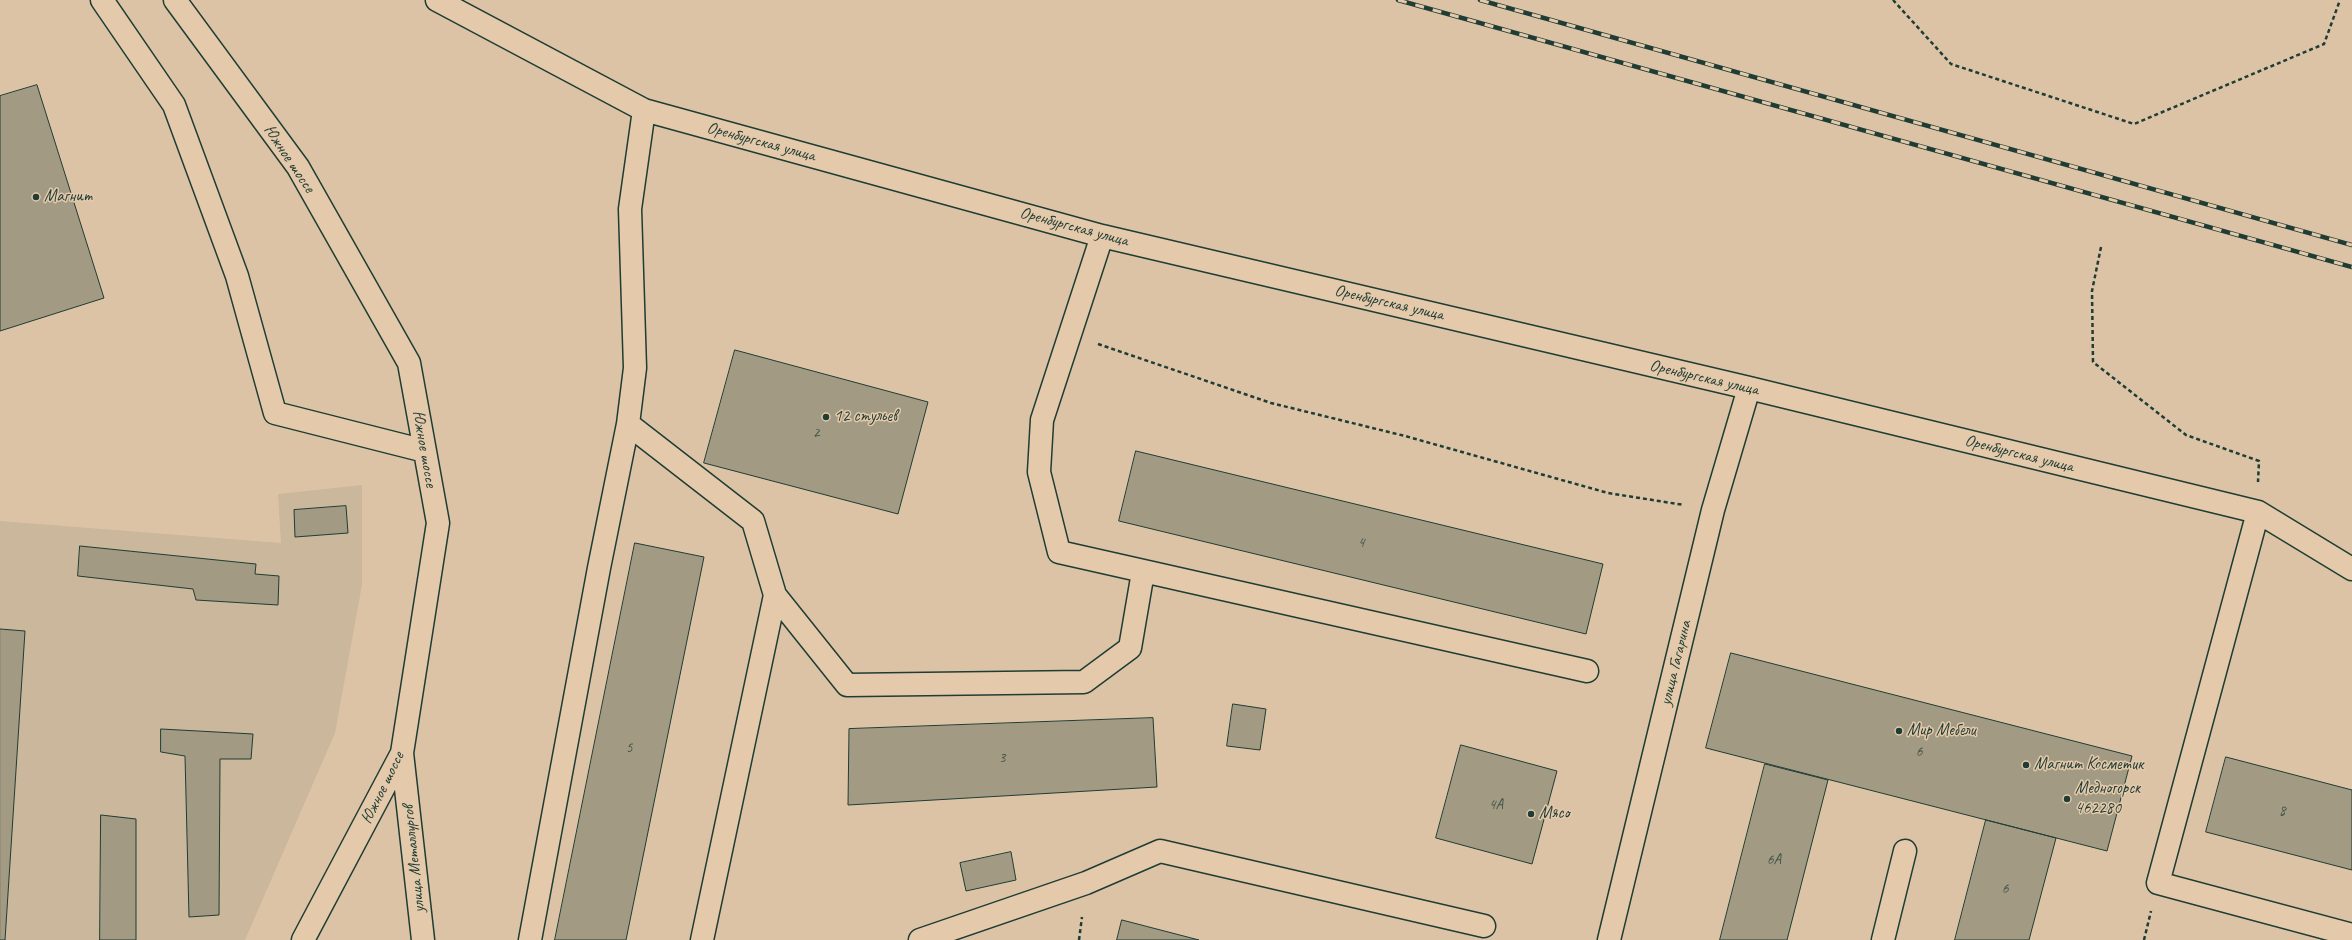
<!DOCTYPE html>
<html>
<head>
<meta charset="utf-8">
<style>
	body { margin:0 }
	canvas { display:block; background:#dcc3a6 }
</style>
</head>
<body>
<canvas width="2352" height="940"></canvas>
<script>
const ctx = document.querySelector('canvas').getContext('2d');
ctx.lineJoin = 'round';
function fillPath(path, color) { ctx.fillStyle = color; ctx.fill(path, 'evenodd'); }
function stroke(path, color, width, dash) { ctx.strokeStyle = color; ctx.lineWidth = width; ctx.lineCap = dash ? 'butt' : 'round'; ctx.setLineDash(dash || []); ctx.stroke(path); }
function write(font, color, halo, rows, align = 'center') {
  ctx.font = font + ' Caveat,sans-serif'; ctx.lineWidth = 3; ctx.setLineDash([]); ctx.textBaseline = 'middle'; ctx.strokeStyle = halo; ctx.fillStyle = color; for (const [text, x, y, turn = 0] of rows) {
    ctx.save(); ctx.translate(x, y); ctx.rotate((+turn || 0) * Math.PI / 180); ctx.textAlign = isNaN(turn) ? turn : align; if (halo) ctx.strokeText(text, 0, 0); ctx.fillText(text, 0, 0); ctx.restore();
  }
}
const built = new Path2D(`
	M362 485V585L335 733 245 940H0V521L281 543 278 494Z`);
const building = new Path2D(`
	M37 85 104 298 0 331V96Z
	M735 350 928 402 898 514 704 463Z
	M1136 451 1603 564 1586 634 1119 521Z
	M346 506 348 533 295 537 294 510Z
	M635 543 704 557 626 940H555Z
	M80 546 256 564 255 574 279 576 278 605 196 600 193 589 78 576Z
	M0 629 25 631 5 940H0Z
	M1731 653 2132 756 2107 851 1706 748Z
	M1233 704 1266 709 1260 750 1227 746Z
	M1153 718 1157 787 848 805 849 729Z
	M161 729 253 734 251 759H220L219 915 189 917 185 756 161 752Z
	M1461 745 1557 771 1532 864 1436 838Z
	M2226 757 2352 790V870L2206 832Z
	M1765 764 1828 780 1787 940H1720Z
	M101 815 136 819V940H100Z
	M1986 820 2056 838 2029 940H1955Z
	M1011 852 1016 880 966 891 960 863Z
	M1122 920 1199 940H1117Z`);
const path = new Path2D(`
	M1893 0 1951 64 2134 124 2324 44 2340 0
	M2101 247 2092 291 2093 362 2186 435 2259 461 2258 482
	M1098 344 1271 403 1405 436 1608 493 1684 505
	M1079 940 1082 917
	M2144 940 2151 911`);
const minor = new Path2D(`
	M102 0 174 105 237 276 275 413 425 451
	M175 0 298 167 409 363 438 523 402 753 303 940
	M437 0 644 110 1102 236 1749 388 2258 512 2352 569
	M644 110 630 209 635 368 628 424 753 521 775 595 702 940
	M1102 236 1042 420 1039 472 1059 552 1587 671
	M2258 512 2158 883 2352 935
	M775 595 847 685 1084 682 1130 648 1143 572
	M402 753 423 940
	M530 940 599 568 628 424
	M920 940 1086 883 1160 851 1484 926
	M1609 940 1713 510 1749 388
	M1883 940 1905 851`);
const rail = new Path2D(`
	M1398 0 2352 267
	M1480 0 2352 245`);
const markers = [
	[36,197,4,"#1f3d34"],
	[826,417,4,"#1f3d34"],
	[1899,731,4,"#1f3d34"],
	[2026,765,4,"#1f3d34"],
	[2067,799,4,"#1f3d34"],
	[1531,814,4,"#1f3d34"]
];
const numberNames = [
	["2",816,433],
	["4",1361,543],
	["5",629,748],
	["6",1919,752],
	["3",1002,758],
	["4А",1496,805],
	["8",2282,811],
	["6А",1774,860],
	["6",2005,889]
];
const streetNames = [
	["Оренбургская улица",761,142,15],
	["Южное шоссе",289,159,56],
	["Оренбургская улица",1074,227,15],
	["Оренбургская улица",1389,303,13],
	["Оренбургская улица",1704,378,13],
	["Южное шоссе",424,449,80],
	["Оренбургская улица",2019,454,14],
	["улица Гагарина",1676,663,-76],
	["Южное шоссе",383,788,-64],
	["улица Металлургов",414,859,-96]
];
const poiNames = [
	["Магнит",44,197],
	["12 стульев",834,417],
	["Мир Мебели",1907,731],
	["Магнит Косметик",2034,765],
	["Медногорск",2075,789],
	["462280",2075,809],
	["Мясо",1539,814]
];
fillPath(built, '#cbb79c');
fillPath(building, '#a29a83');
stroke(building, '#1f3d34', 1);
stroke(minor, '#1f3d34', 25);
stroke(path, '#1f3d34', 2.5, [4, 3]);
stroke(minor, '#e4c9ab', 22);
stroke(rail, '#1f3d34', 4.5);
stroke(rail, '#e4c9ab', 3, [9]);
for (const [x, y, r, color] of markers) { const dot = new Path2D(); dot.arc(x, y, r, 0, 2 * Math.PI); ctx.fillStyle = color; ctx.fill(dot); stroke(dot, '#e4c9ab', 1.5); }
write('15px', '#405448', null, numberNames);
write('17px', '#1f3d34', '#e4c9ab', streetNames);
write('17px', '#1f3d34', '#e4c9ab', poiNames, 'left');
</script>
</body>
</html>
